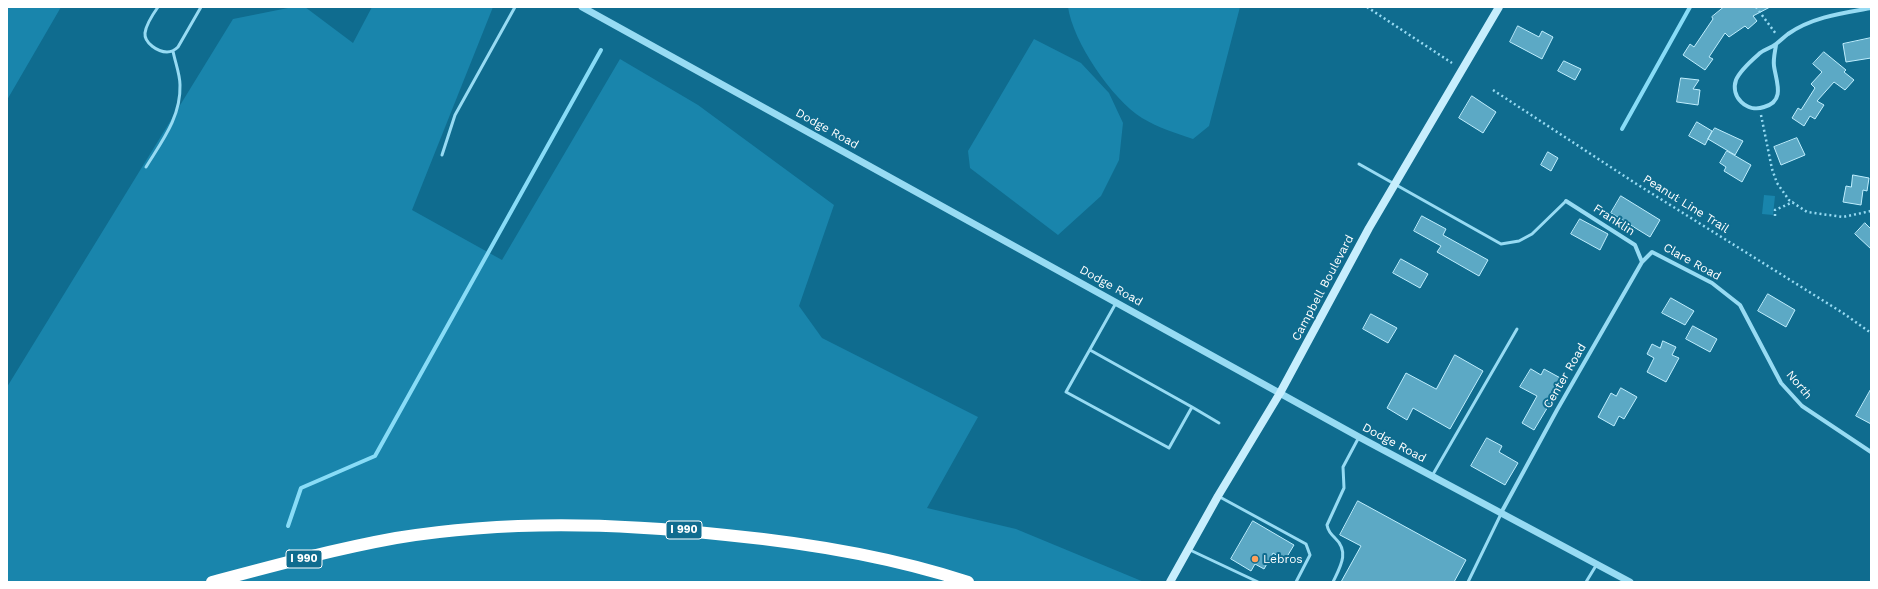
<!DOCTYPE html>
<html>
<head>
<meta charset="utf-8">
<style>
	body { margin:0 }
	#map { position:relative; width:1878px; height:589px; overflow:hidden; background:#0f6c8f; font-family:"Work Sans",sans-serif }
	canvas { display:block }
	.frame { position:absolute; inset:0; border:8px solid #fff; pointer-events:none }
</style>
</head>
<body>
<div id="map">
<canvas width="1878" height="589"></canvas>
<div class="frame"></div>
</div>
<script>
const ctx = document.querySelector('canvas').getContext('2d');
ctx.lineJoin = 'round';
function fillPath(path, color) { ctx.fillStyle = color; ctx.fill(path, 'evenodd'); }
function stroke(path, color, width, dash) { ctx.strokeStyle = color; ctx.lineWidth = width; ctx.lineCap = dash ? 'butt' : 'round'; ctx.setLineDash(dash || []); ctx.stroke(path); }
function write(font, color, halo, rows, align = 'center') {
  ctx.font = font + ' "Work Sans",sans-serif'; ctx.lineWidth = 4; ctx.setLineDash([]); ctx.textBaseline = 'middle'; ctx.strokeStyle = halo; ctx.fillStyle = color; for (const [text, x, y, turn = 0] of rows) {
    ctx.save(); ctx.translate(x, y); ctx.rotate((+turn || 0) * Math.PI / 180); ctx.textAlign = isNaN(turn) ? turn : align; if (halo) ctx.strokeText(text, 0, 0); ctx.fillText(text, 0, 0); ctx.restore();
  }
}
const green = new Path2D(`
	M7 7H61L7 100Z
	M293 7H305L353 43 372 7H493L412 210 502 260 620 59 698 105 834 205 799 306 822 338 978 417 927 508 1016 529 1144 582H7V387L233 19Z
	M1068 7H1240L1209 126 1193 139C1175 133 1159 128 1142 118 1112 99 1073 42 1068 7Z
	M1034 39 1081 63 1109 93 1123 123 1119 160 1101 196 1058 235 970 168 968 151Z
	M1764 195 1775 196 1773 215 1762 214Z`);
const stream = new Path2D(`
	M1622 129 1690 7
	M288 526 301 488 375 456 601 50`);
const building = new Path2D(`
	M1724 7H1770L1753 16 1757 21 1748 29 1745 26 1729 37 1725 33 1709 57 1713 59 1705 70 1683 55 1690 44 1694 47 1713 19 1712 17Z
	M1518 26 1539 37 1542 31 1553 37 1542 59 1510 42Z
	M1871 38V58L1846 62 1843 44Z
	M1824 52 1846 70 1844 72 1854 80 1845 90 1834 82 1817 101 1824 105 1815 119 1810 116 1804 126 1792 118 1798 108 1801 110 1815 88 1811 84 1822 72 1813 64Z
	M1564 61 1581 69 1575 80 1558 71Z
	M1681 78 1699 80 1693 89 1700 90 1698 105 1677 102Z
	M1472 96 1496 112 1483 133 1459 118Z
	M1697 122 1712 131 1705 145 1689 136Z
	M1715 128 1743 141 1735 155 1708 139Z
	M1797 138 1805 155 1781 165 1774 147Z
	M1727 151 1751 165 1742 182 1724 171 1726 167 1720 163Z
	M1548 152 1558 158 1551 171 1541 165Z
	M1853 175 1869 178 1867 191 1863 190 1861 205 1843 202 1846 186 1851 187Z
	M1621 196 1660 220 1650 237 1611 213Z
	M1422 216 1446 229 1443 235 1488 260 1479 276 1437 252 1441 246 1414 231Z
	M1580 219 1608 234 1600 250 1571 234Z
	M1865 223 1871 229V249L1855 234Z
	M1401 259 1428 274 1420 288 1393 273Z
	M1768 294 1795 310 1786 327 1758 311Z
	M1671 298 1694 311 1685 325 1662 313Z
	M1371 314 1397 328 1388 343 1363 329Z
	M1693 326 1717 339 1710 352 1686 339Z
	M1663 341 1676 347 1672 355 1679 358 1666 382 1647 372 1654 358 1647 354 1652 344 1660 348Z
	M1455 355 1483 371 1450 429 1413 408 1407 420 1387 408 1406 373 1436 389Z
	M1531 369 1541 375 1544 369 1564 380 1534 430 1522 423 1537 396 1520 387Z
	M1621 388 1637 397 1624 419 1619 416 1614 426 1598 417 1611 393 1616 396Z
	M1871 389V424L1856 416Z
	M1487 438 1502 446 1499 452 1518 463 1505 485 1471 466Z
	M1358 501 1466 560 1454 582H1341L1361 546 1340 535Z
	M1253 521 1294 545 1285 560 1273 553 1264 569 1255 564 1251 571 1231 559Z`);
const path = new Path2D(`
	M1367 7 1452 63
	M1756 7 1776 34
	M1493 90 1635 183 1843 313 1871 333
	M1761 115 1772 169 1777 183 1789 200 1807 212 1843 217 1871 211
	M1775 216V210L1793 202`);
const service = new Path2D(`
	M158 7C153 14 146 25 145 33 144 43 158 52 167 52 172 52 175 50 178 47L201 7
	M442 155 455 115 515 7
	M1359 164 1501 244 1519 241 1532 234 1566 201
	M146 167C162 141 181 117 180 85 180 74 175 62 173 51
	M1116 303 1066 392 1169 448 1192 407 1219 423
	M1090 350 1192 407
	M1432 476 1517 329
	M1218 496 1306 544 1310 555 1296 582
	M1190 550 1258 582
	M1333 582C1340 567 1350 552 1335 538 1331 534 1328 531 1327 525L1344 488 1343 467 1359 437
	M1468 582 1501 514
	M1586 582 1597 564`);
const minor = new Path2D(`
	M1776 45C1775 52 1773 59 1774 66 1776 81 1786 101 1764 107 1747 113 1730 97 1736 80 1740 70 1752 60 1760 53 1765 49 1771 48 1776 44 1780 41 1784 37 1788 34 1812 17 1843 13 1871 8
	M1566 201 1635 245 1642 262
	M1501 513 1557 410 1642 262 1652 252 1712 283 1740 305 1781 383 1802 406 1871 452`);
const tertiary = new Path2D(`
	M582 7 1359 437 1630 582`);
const secondary = new Path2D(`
	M1170 582 1218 496 1280 393 1369 228 1499 7`);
const motorway = new Path2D(`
	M212 582C272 566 335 549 396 538 506 520 616 523 726 535 808 543 889 556 968 582`);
const markers = [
	[1255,559,4,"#ffa05a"]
];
const shields = [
	[684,530,36],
	[304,559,36]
];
const shieldNames = [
	["I 990",684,530],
	["I 990",304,559]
];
const streetNames = [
	["Dodge Road",827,129,29],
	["Peanut Line Trail",1686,204,32],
	["Franklin",1614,220,33],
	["Clare Road",1692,262,29],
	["Dodge Road",1111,286,29],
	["Campbell Boulevard",1323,288,-62],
	["Center Road",1565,376,-60],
	["North",1799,385,50],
	["Dodge Road",1394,443,28]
];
const poiNames = [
	["Lebros",1263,559]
];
fillPath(green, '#1985ac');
stroke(stream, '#88dcf7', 4);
fillPath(building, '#5ca9c5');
stroke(building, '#bfeefe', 1);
stroke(path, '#97dbf3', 2.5, [2, 3]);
stroke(service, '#97dbf3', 3);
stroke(minor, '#97dbf3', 4);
stroke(tertiary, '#97dbf3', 7);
stroke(secondary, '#c7eefd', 8);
stroke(motorway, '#fff', 12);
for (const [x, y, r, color] of markers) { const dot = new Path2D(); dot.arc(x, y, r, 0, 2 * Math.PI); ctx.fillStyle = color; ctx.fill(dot); stroke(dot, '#0f6c8f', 1.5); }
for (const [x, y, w] of shields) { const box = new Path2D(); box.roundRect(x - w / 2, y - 9, w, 18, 3); ctx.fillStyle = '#0f6c8f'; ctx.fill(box); stroke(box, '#fff', 1); }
write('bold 11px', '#fff', null, shieldNames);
write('12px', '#fff', '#0f6c8f', streetNames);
write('12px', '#fff', '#0f6c8f', poiNames, 'left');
</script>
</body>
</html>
